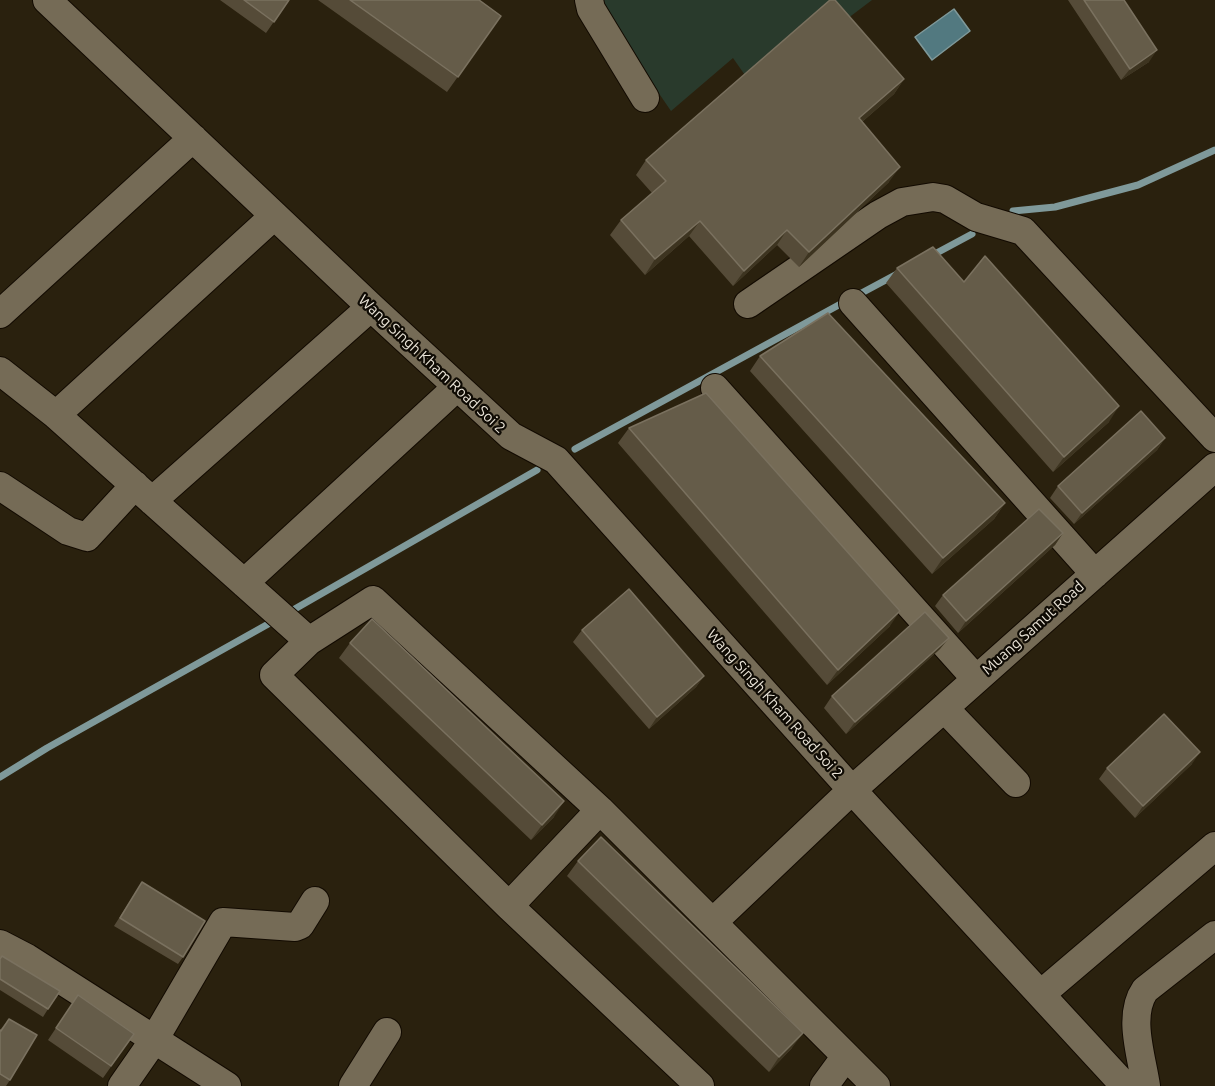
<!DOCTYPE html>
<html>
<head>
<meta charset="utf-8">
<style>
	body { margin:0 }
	canvas { display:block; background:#2a210e }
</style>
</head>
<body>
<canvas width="1215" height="1086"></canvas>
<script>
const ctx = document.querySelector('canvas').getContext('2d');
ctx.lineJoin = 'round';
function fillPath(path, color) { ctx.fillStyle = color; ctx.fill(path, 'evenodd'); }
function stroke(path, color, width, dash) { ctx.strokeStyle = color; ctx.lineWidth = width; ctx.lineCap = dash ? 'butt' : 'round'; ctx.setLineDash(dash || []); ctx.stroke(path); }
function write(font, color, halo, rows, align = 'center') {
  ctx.font = font + ' Ubuntu,sans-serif'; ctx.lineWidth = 4.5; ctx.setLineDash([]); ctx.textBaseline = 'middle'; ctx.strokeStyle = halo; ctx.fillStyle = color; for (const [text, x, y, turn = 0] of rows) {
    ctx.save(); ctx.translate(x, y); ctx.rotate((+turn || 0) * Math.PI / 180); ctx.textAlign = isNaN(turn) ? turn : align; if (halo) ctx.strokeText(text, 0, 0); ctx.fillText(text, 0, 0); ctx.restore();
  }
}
const green = new Path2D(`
	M595 0H872L835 28 747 78 733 58 671 111Z`);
const water = new Path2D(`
	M954 9 970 31 932 60 915 37Z`);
const stream = new Path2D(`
	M1013 211 1055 207 1138 185 1215 150
	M931 256 972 234
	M856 296 897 274
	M575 449 846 301
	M293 610 537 470
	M0 777 47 748 270 623`);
const minor = new Path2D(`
	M47 0 371 307 511 436 556 460 852 790 1125 1086
	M589 0 591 9 645 98
	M853 303 1095 574
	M748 304 878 215 902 202 933 197 945 199 976 217 1023 231 1215 438
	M0 314 193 138
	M0 371 56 415 309 641
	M715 388 976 679
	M56 415 274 216
	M0 486 68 531 87 537 135 485
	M152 501 371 307
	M244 583 457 387
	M944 708 1016 783
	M509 906 600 810
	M713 922 852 790 1215 467
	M0 944 27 958 227 1086
	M1041 994 1215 846
	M122 1086 154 1040 223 922 295 927 300 925 315 901
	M353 1086 387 1032
	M700 1086 509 906 274 675 309 641 373 600 600 810 876 1086
	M824 1086 846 1056
	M1146 1086C1142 1057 1127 1016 1145 990L1215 935`);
const wall = new Path2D(`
	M220 0H289L266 33Z
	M318 0H479L501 16 447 92Z
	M1068 0H1124L1149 62 1121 80Z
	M904 79 894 94 862 122 889 182 799 267 777 245 733 286 689 236 645 275 610 235 621 220 652 193 636 175 646 160Z
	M897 268 964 282 1109 422 1053 472 886 283Z
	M760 356 1005 503 994 519 932 574 750 371Z
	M629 428 890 626 827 685 618 443Z
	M1165 438 1157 450 1074 524 1050 498 1058 486Z
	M1063 533 1055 545 958 633 935 606 943 595Z
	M582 630 704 676 696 687 649 729 573 642Z
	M350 643 554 817 531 840 339 658Z
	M940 649 846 734 824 708 832 696Z
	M1192 764 1135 818 1099 779 1107 768Z
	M578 861 792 1048 769 1072 567 876Z
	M142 882 183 957 178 964 114 926Z
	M0 959 48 1009 43 1017 0 990Z
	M78 995 134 1034 103 1078 48 1040Z
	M9 1019 10 1080 6 1086H0V1030Z`);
const shadedWall = new Path2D(`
	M1157 50 1149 62 1121 80 1130 69Z
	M904 79 894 94 848 134 859 118Z
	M900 167 889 182 799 267 809 252Z
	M700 221 689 236 645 275 655 259Z
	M787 230 777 245 733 286 744 271Z
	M1119 406 1109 422 1053 472 1064 457Z
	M1165 438 1157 450 1074 524 1082 513Z
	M1005 503 994 519 932 574 943 558Z
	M1063 533 1055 545 958 633 966 621Z
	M900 611 890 626 827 685 838 670Z
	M949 638 940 649 846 734 855 722Z
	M704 676 696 687 649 729 657 717Z
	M1200 752 1192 764 1135 818 1143 806Z
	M564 801 554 817 531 840 542 825Z
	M803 1033 792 1048 769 1072 779 1057Z`);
const building = new Path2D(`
	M244 0H289L274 22Z
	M350 0H479L501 16 458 77Z
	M830 0H835L904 79 859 118 900 167 809 252 787 230 744 271 700 221 655 259 621 220 666 181 646 160Z
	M1084 0H1124L1157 50 1130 69Z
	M933 247 964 282 985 256 1119 406 1064 457 897 268Z
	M828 313 1005 503 943 558 760 356Z
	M706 393 900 611 838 670 629 428Z
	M1141 411 1165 438 1082 513 1058 486Z
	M1039 509 1063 533 966 621 943 595Z
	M629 589 704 676 657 717 582 630Z
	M925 612 949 638 855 722 832 696Z
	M372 619 564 801 542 825 350 643Z
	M1164 714 1200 752 1143 806 1107 768Z
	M601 837 803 1033 779 1057 578 861Z
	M142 882 205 921 183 957 120 918Z
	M2 956 60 991 48 1009 0 979V959Z
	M78 995 134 1034 111 1066 56 1028Z
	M9 1019 37 1035 10 1080 0 1074V1030L1 1031Z`);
const streetNames = [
	["Wang Singh Kham Road Soi 2",432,364,43],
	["Muang Samut Road",1033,628,-42],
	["Wang Singh Kham Road Soi 2",775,704,48]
];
fillPath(green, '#293a2c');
fillPath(water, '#527980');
stroke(water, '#7f999a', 1.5);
stroke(stream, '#7f999a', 7);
stroke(minor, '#120a00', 30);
stroke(minor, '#756b56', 28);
fillPath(wall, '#554b38');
fillPath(shadedWall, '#3d3420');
fillPath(building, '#655c49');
stroke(building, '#7a715f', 1.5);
write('15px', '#e9e3d7', '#0f0b04', streetNames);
</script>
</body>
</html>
